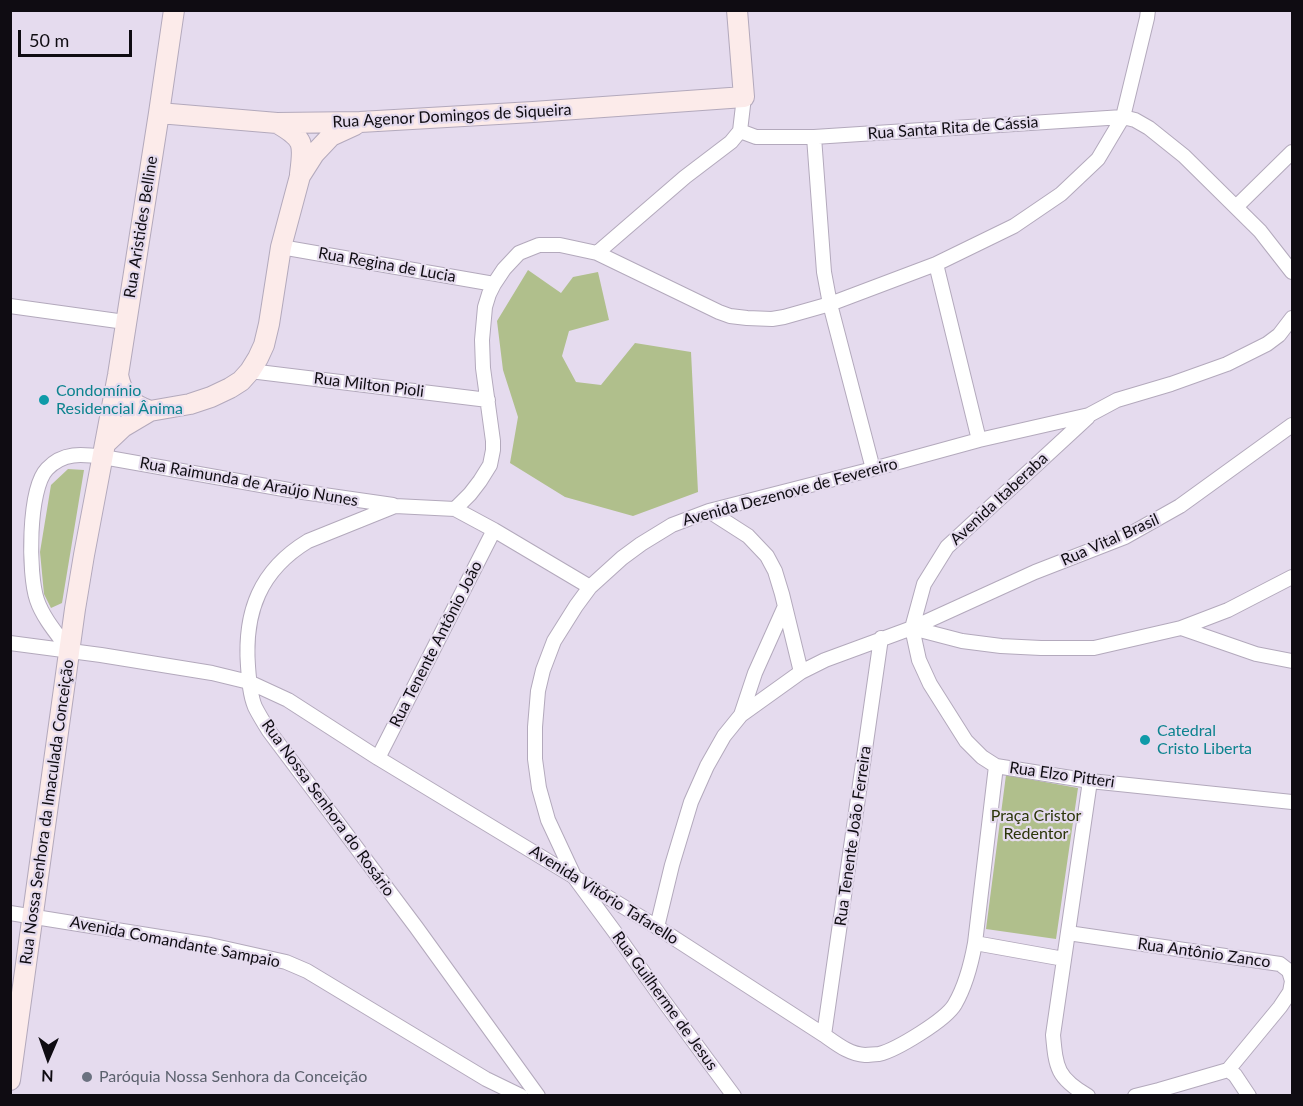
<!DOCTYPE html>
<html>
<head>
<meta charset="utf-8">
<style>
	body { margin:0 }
	#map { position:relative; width:1303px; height:1106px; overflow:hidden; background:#e5dbee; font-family:Lato,sans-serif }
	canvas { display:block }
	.frame { position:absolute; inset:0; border:12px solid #0f0c12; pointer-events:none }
	.north { position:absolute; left:18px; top:1028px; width:60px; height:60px; -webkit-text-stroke:4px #e5dbee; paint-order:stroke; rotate:182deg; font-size:16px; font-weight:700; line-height:24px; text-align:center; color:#0f0c12 }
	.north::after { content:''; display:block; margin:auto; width:21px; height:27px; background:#0f0c12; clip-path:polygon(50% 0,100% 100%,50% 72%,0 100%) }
	.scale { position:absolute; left:18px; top:30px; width:114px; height:27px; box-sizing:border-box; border:3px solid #0f0c12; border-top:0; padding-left:8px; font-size:18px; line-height:21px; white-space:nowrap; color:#0f0c12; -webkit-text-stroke:4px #e5dbee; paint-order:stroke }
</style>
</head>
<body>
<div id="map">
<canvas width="1303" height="1106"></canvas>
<div class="frame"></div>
<div class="north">N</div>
<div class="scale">50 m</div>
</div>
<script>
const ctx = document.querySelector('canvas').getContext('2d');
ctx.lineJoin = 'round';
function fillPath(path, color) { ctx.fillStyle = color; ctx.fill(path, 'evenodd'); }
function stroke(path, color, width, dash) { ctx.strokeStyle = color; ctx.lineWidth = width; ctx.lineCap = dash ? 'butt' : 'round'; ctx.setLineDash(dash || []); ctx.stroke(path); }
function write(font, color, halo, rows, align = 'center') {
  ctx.font = font + ' Lato,sans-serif'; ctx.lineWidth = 4.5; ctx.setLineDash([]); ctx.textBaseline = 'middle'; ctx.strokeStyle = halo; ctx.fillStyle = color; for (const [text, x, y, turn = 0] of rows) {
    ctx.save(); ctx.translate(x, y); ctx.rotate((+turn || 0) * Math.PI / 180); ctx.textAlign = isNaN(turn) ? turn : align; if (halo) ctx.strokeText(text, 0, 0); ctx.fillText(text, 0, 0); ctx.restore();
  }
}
const green = new Path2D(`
	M528 270 561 293 573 277 598 272 609 320 569 331 562 356 576 382 601 385 635 343 691 352 698 492 633 516 565 497 510 463 518 417 503 370 497 321Z
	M68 469 84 470 62 603 51 608 44 594 40 552 51 485Z
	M1006 775 1078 788 1056 939 986 929Z`);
const street = new Path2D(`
	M740 131 756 137H814L1123 117 1135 120 1149 128 1184 156 1260 231 1292 272
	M740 131 744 97
	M814 137 824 272 830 304 873 469
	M1236 207 1292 152
	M281 247 494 284
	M597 253 685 177 731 142 740 131
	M936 264 979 440
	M10 306 125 322
	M250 371 488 400
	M1088 417 947 547 924 584 912 628 919 660 930 684 966 741 982 757 996 766 1090 781 1292 802
	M455 509 494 530 590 587
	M709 511 748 536 767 556 775 571 782 594 801 672
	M912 628 962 641 1001 646 1041 648H1094L1181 628 1228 610 1292 577
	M1181 628 1256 654 1292 661
	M10 643 101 655 212 673 249 682 288 700 378 758 657 927 824 1035C837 1044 849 1054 865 1055 869 1055 875 1054 879 1054 896 1050 946 1020 955 1004 966 985 971 965 975 943L996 766
	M69 650C58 635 43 618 37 600 28 574 28 489 47 469 63 452 82 454 103 457L289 490 393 505
	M741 715 755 673 785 606
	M378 758 494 530
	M10 913 210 945 286 962 307 971 486 1079 521 1096
	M657 927 672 865 691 802 707 766 724 736 741 715 801 672 825 660 912 628 1035 572 1125 537 1180 506 1292 425
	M1068 933 1280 964 1289 971 1292 981 1290 992 1280 1007 1228 1070
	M975 943 1064 959
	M824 1035 881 638
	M1228 1070 1235 1075 1249 1096
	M538 1096 416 927 269 731C264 723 259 715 255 707 250 695 249 680 248 666 244 612 260 570 308 541L395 506 455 509 470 494 480 481 490 465 493 450V441L483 368 482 340 485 307 489 294 494 284 504 269 519 253 539 245H560L597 253 719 312 730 316 747 318 772 319 784 317 830 304 936 264 1014 226 1061 194 1098 159 1123 117 1147 18 1148 10
	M734 1096 663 1000 617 935 575 878 548 820 539 788 535 759V727L538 691 543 670 554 641 576 606 590 587 622 558 641 544 672 525 709 511 873 469 979 440 1089 415 1117 400 1171 384 1227 364 1267 344 1279 335 1292 318
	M1088 1096C1057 1078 1056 1068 1053 1035L1090 781
	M1135 1096 1159 1090 1228 1070`);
const secondary = new Path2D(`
	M159 113 277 123 360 122 533 112 744 97 737 10
	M277 123C305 139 304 144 300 174
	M118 375C122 395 130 404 150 411
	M105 444 123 427 150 411 190 404 211 397 230 388 241 381 250 371 258 358 264 345 269 324 281 247 300 176 314 154 331 136 355 125
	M10 1080 75 609 84 555 118 375 159 113 174 10`);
const markers = [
	[44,400,6,"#0f9aa8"],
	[1145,740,6,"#0f9aa8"],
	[87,1077,6,"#6b7280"]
];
const streetNames = [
	["Rua Agenor Domingos de Siqueira",452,116,-3],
	["Rua Santa Rita de Cássia",953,128,-4],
	["Rua Aristides Belline",141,227,-81],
	["Rua Regina de Lucia",387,265,10],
	["Rua Milton Pioli",369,385,7],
	["Rua Raimunda de Araújo Nunes",249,482,10],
	["Avenida Dezenove de Fevereiro",790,492,-15],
	["Avenida Itaberaba",999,499,-43],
	["Rua Vital Brasil",1110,540,-24],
	["Rua Tenente Antônio João",436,644,-63],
	["Rua Elzo Pitteri",1062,775,8],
	["Rua Nossa Senhora do Rosário",328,808,54],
	["Rua Nossa Senhora da Imaculada Conceição",47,812,-82],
	["Rua Tenente João Ferreira",853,836,-82],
	["Avenida Vitório Tafarello",604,895,32],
	["Avenida Comandante Sampaio",175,942,11],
	["Rua Antônio Zanco",1204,953,8],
	["Rua Guilherme de Jesus",665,1001,54]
];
const cultureNames = [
	["Condomínio",56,391],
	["Residencial Ânima",56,409],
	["Catedral",1157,731],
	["Cristo Liberta",1157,749]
];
const parkNames = [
	["Praça Cristor",1036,816],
	["Redentor",1036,834]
];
const worshipNames = [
	["Paróquia Nossa Senhora da Conceição",99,1077]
];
fillPath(green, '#b0bf8c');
stroke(street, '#b3a9bc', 16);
stroke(secondary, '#b3a9bc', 22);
stroke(street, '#fff', 14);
stroke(secondary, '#fcebea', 20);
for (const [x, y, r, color] of markers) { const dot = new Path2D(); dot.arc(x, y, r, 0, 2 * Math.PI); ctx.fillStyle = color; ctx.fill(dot); stroke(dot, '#e5dbee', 2); }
write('16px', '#0f0c12', '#e5dbee', streetNames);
write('16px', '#0d838f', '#e5dbee', cultureNames, 'left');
write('16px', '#2b3508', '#e5dbee', parkNames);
write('16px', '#5b616d', '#e5dbee', worshipNames, 'left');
</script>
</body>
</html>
